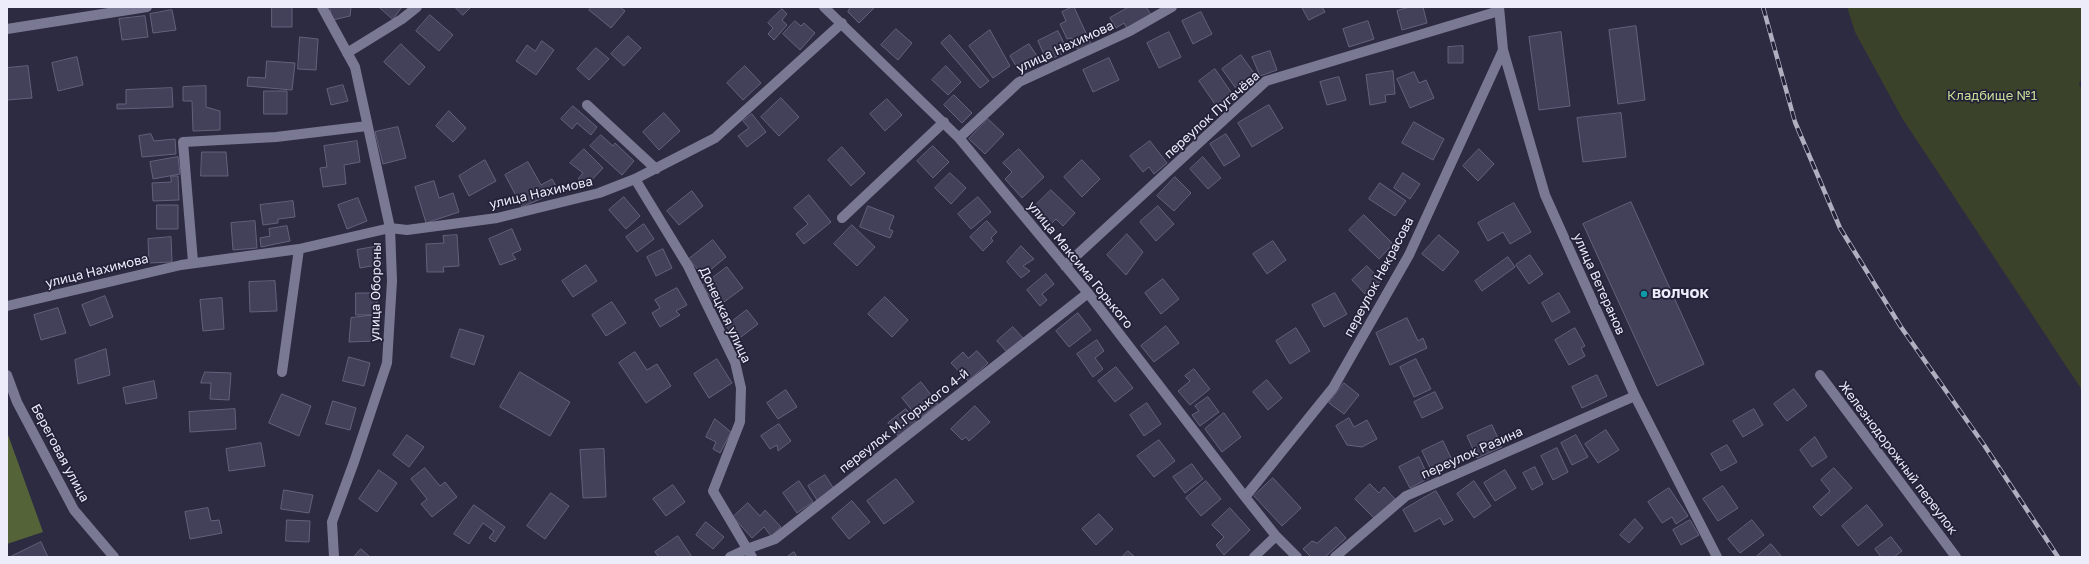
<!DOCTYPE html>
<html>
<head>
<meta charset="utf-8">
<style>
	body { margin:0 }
	#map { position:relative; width:2089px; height:564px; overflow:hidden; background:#2d2b42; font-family:"Golos Text",sans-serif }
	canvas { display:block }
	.frame { position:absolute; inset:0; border:8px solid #ececfb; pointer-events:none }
</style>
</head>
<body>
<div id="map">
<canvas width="2089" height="564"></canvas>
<div class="frame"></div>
</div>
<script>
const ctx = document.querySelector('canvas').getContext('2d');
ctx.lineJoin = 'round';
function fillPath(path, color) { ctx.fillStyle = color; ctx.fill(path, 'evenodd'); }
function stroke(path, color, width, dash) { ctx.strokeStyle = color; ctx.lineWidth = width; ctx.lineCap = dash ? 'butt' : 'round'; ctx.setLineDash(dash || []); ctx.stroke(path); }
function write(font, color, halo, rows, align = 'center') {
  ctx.font = font + ' "Golos Text",sans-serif'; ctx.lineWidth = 3.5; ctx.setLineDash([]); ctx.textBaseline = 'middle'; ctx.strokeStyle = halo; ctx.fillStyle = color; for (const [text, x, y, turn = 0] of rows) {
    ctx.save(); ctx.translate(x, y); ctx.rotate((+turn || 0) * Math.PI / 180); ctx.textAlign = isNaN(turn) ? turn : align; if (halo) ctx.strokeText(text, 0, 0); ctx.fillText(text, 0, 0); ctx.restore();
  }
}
const green = new Path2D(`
	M1847 7H2082V75L2079 85 2082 89V390L1902 118 1855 32Z`);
const forest = new Path2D(`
	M7 432 43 532 7 544Z`);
const building = new Path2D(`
	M272 7H292V27H272Z
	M330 7H351L350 16 333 20Z
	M379 7H402L393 19Z
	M455 7H471L463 15Z
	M592 7H620L625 11 611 28 589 10Z
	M851 7H875L859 23 848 12Z
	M1072 7H1074L1091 44 1078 50 1072 38 1067 39 1060 24 1066 21 1062 12Z
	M1129 7H1146L1152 16 1128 30 1124 23 1116 28 1110 18Z
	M1302 7H1322L1325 12 1309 20Z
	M1410 7H1423L1427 23 1402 30 1397 11Z
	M782 9 787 14 782 20 787 25 774 40 768 34 773 28 768 23Z
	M172 10 176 30 153 33 150 14Z
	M1201 12 1212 34 1193 44 1182 21Z
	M430 15 453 35 439 51 416 31Z
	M145 16 148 37 122 40 119 19Z
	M795 21 801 26 804 23 815 33 800 50 783 34Z
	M1368 21 1374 39 1349 47 1343 29Z
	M1636 26 1645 100 1618 104 1609 30Z
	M896 29 912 43 898 60 881 45Z
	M990 30 1010 66 993 78 969 46Z
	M1058 31 1068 51 1047 61 1038 41Z
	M1169 32 1181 57 1159 68 1147 43Z
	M1561 32 1570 106 1539 110 1529 37Z
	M950 35 989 81 980 88 941 43Z
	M628 36 641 48 624 66 611 54Z
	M300 37 318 39 316 70 298 69Z
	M542 41 554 50 536 75 516 61 527 45 535 51Z
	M401 44 425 67 409 85 384 62Z
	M1029 44 1041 62 1021 74 1010 56Z
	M1463 46V63H1448V47Z
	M596 48 609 59 589 80 577 69Z
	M1270 51 1277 70 1260 76 1252 57Z
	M1241 55 1256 76 1237 90 1222 69Z
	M77 57 83 85 58 91 52 63Z
	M1109 58 1119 80 1093 92 1083 70Z
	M267 61 295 63 292 90 247 86 248 77 265 78Z
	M28 66 32 98 7 100V68Z
	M745 66 761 83 743 100 727 83Z
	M946 66 961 82 948 95 932 80Z
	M1215 69 1233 95 1217 107 1199 81Z
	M1393 71 1395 94 1385 95 1386 102 1370 105 1366 75Z
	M1414 72 1419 83 1426 80 1434 98 1410 108 1397 79Z
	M1339 77 1346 100 1327 105 1320 82Z
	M343 85 348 101 331 105 327 89Z
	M206 86V107L220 111V130L193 131 192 101H183V87Z
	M172 88 173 107 117 109V104H126V90Z
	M264 91H287V114H264Z
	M954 95 972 113 962 123 944 105Z
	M781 98 799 117 779 136 761 117Z
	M887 99 902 115 885 131 870 114Z
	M1269 105 1283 128 1252 147 1238 123Z
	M573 106 597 127 591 135 577 123 572 129 561 119Z
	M449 111 466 128 453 142 436 126Z
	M664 113 680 131 659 150 643 132Z
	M1621 113 1626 157 1583 162 1577 118Z
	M752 114 766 132 747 147 738 136 749 128 743 121Z
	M988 119 1004 134 985 154 969 139Z
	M1414 122 1444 139 1433 160 1402 143Z
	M398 127 406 158 383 164 375 132Z
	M151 134 154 141 175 139 176 154 142 157 139 136Z
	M1226 134 1240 156 1224 166 1210 144Z
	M601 135 613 146 615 143 634 161 622 175 590 146Z
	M357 141 360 162 344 165 346 184 323 187 320 168 327 167 324 146Z
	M1150 141 1167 163 1154 174 1149 167 1143 172 1130 156Z
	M933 146 949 162 933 178 917 161Z
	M842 147 865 173 851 186 828 160Z
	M584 149 603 168 587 185 578 179 583 173 570 163Z
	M1019 149 1044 177 1022 198 1005 179 1012 172 1003 163Z
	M1479 149 1494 164 1478 181 1463 166Z
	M202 152H226L228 176H201Z
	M178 157 180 174 153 179 150 162Z
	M1203 157 1221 178 1208 189 1190 169Z
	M485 160 496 181 469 196 459 176Z
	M1082 160 1100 179 1082 197 1064 177Z
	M528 162 541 185 552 179 559 191 522 207 505 175Z
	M950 173 966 188 951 204 935 188Z
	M1403 173 1420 184 1410 199 1394 188Z
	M171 176H178L179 200 153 201 152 183 171 182Z
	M1175 177 1191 193 1174 211 1157 196Z
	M434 181 439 198 453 193 459 212 426 223 415 187Z
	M1380 183 1406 201 1395 216 1369 199Z
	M1051 190 1075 213 1063 226 1056 219 1050 225 1033 208Z
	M692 191 703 206 679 225 667 211Z
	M809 195 831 222 804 244 796 234 808 224 794 208Z
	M624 197 640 216 626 229 609 210Z
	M978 197 991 212 971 229 958 214Z
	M358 198 367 221 347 229 338 205Z
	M293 201 295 217 278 219V223L263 225 260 205Z
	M1631 202 1704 364 1657 386 1583 224Z
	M1514 203 1531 232 1510 244 1503 232 1488 241 1478 223Z
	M157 205H178V229H157Z
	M868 206 894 216 889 229 893 231 890 238 860 227Z
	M1158 206 1174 224 1156 241 1140 222Z
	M1364 215 1393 244 1379 259 1349 230Z
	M255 221 257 248 233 250 231 223Z
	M987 221 997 232 991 238 993 241 983 251 970 237Z
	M644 224 654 239 637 252 626 237Z
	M852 225 875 247 857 266 834 244Z
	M287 226 290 241 261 247 260 238 270 236 269 229Z
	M512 229 521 250 512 254 516 259 500 265 489 239Z
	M1127 234 1143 252 1126 275 1107 255Z
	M457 235 459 266 443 267 444 272H427L426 244 444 243 443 236Z
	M1439 235 1459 252 1443 271 1422 254Z
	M171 237 172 262 149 263 148 239Z
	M713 240 726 257 703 276 689 259Z
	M1273 241 1286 260 1267 274 1253 254Z
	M379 246 382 264 360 268 357 250Z
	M1021 246 1034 259 1023 266 1030 271 1021 278 1007 262Z
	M663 249 672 268 656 276 647 257Z
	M1530 255 1543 274 1529 284 1516 265Z
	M1508 257 1515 267 1482 291 1475 281Z
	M586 265 597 281 573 297 562 281Z
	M1367 266 1381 281 1366 295 1352 280Z
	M727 267 743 288 724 302 719 296 713 301 702 286Z
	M1046 274 1054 284 1042 294 1047 300 1040 306 1027 290Z
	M1163 279 1179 299 1161 314 1145 293Z
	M275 281 277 311 250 312 249 282Z
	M677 288 687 305 676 311 680 315 660 327 652 313 660 308 655 300Z
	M356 293H377V315H356Z
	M1335 293 1347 314 1324 327 1312 305Z
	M1559 293 1570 312 1552 322 1542 303Z
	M105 296 113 317 90 326 82 305Z
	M885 297 908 320 892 337 868 314Z
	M222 298 224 329 203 331 200 300Z
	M612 302 626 323 606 336 592 315Z
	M58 308 66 333 41 340 34 315Z
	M747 310 758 324 737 340 726 326Z
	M1078 313 1091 330 1069 347 1056 331Z
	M376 315V341L349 342 351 318Z
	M1407 318 1418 341 1423 338 1427 348 1390 365 1376 333Z
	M1166 326 1179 343 1154 362 1141 346Z
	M1013 327 1023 338 1007 352 997 341Z
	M1296 328 1310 351 1290 364 1276 341Z
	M1575 328 1585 346 1581 348 1585 356 1569 365 1555 340Z
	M460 329 484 336 474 365 451 357Z
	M1097 340 1104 351 1095 358 1103 369 1093 377 1077 354Z
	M106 349 110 375 78 384 75 360Z
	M977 351 988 363 968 381 951 363 963 352 968 358Z
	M635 352 647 370 657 364 671 386 646 403 619 363Z
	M349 357 370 363 364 386 343 381Z
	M717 359 732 383 709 398 694 374Z
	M1416 359 1431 389 1414 397 1400 367Z
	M1116 367 1133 388 1115 402 1098 381Z
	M1194 369 1210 389 1190 405 1178 391 1190 381 1185 376Z
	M205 372 231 373 229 400 210 399 211 383H201Z
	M520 372 570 402 550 436 500 407Z
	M1597 375 1607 396 1582 408 1572 387Z
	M1267 380 1282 398 1268 410 1253 392Z
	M154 381 157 398 126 404 123 388Z
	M921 382 938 404 919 419 902 398Z
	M1344 383 1359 395 1344 414 1329 403Z
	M1794 389 1807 406 1787 421 1774 404Z
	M786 390 797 407 778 419 767 403Z
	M1435 392 1443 408 1422 418 1414 402Z
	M282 394 311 406 299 436 269 423Z
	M1208 397 1219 412 1200 426 1192 415 1199 411 1195 406Z
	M333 401 356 408 350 430 326 424Z
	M1147 403 1161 424 1144 436 1130 415Z
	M975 406 990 422 969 441 966 437 962 440 951 429Z
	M235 409 236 429 190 432 189 412Z
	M906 409 916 422 898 436 888 423Z
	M1754 409 1763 425 1743 437 1733 421Z
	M1224 413 1241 437 1222 452 1205 429Z
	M1349 418 1354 427 1367 420 1377 439 1362 447 1347 445 1336 426Z
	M715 419 731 432 720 453 713 449 716 442 706 437Z
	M779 424 791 441 778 451 777 445 770 449 761 436Z
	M1492 425 1502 447 1477 458 1467 436Z
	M1606 430 1619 450 1598 463 1585 444Z
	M407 435 424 447 409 467 393 455Z
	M1576 435 1588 457 1572 465 1561 443Z
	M1815 437 1827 457 1812 467 1800 450Z
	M1159 440 1175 461 1154 477 1137 456Z
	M1443 441 1453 462 1432 472 1422 451Z
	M261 443 265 466 229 471 226 449Z
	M1727 445 1737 462 1721 471 1711 454Z
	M1557 448 1568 472 1553 480 1541 456Z
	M604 449 606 497 583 498 580 450Z
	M1419 457 1429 478 1410 488 1399 467Z
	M1192 464 1203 479 1185 493 1173 477Z
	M1535 467 1543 484 1532 490 1523 473Z
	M425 468 440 486 445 482 457 497 432 517 421 504 427 499 411 479Z
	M1834 468 1852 488 1821 516 1813 507 1830 491 1821 480Z
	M379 470 397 483 377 512 359 499Z
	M1505 470 1516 488 1495 501 1484 483Z
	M825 475 834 489 817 500 808 486Z
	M1273 478 1301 508 1282 526 1254 496Z
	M896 479 914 502 884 524 867 501Z
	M799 481 813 502 797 513 783 493Z
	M1206 481 1221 499 1201 516 1186 498Z
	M1474 481 1491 506 1474 518 1457 494Z
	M1370 484 1379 493 1384 487 1395 499 1375 519 1355 499Z
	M673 485 685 502 666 516 653 499Z
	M1723 486 1738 508 1718 521 1703 499Z
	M1669 488 1688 516 1676 524 1672 517 1662 523 1648 502Z
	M284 490 313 495 309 513 281 509Z
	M1436 491 1453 520 1444 525 1440 518 1415 532 1403 510Z
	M551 493 569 506 545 539 527 526Z
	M852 501 870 522 849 539 832 518Z
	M748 503 760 516 765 510 781 527 771 536 764 527 752 538 733 517Z
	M474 505 505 527 495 542 489 538 494 531 483 523 469 544 454 534Z
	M1867 505 1883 525 1858 546 1842 526Z
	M208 508 211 521 219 520 222 533 190 539 185 512Z
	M1230 508 1250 530 1224 555 1216 545 1224 537 1212 525Z
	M1099 514 1113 529 1096 545 1082 529Z
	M1635 519 1643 528 1629 543 1620 535Z
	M287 520 310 521 309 542 286 541Z
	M1690 520 1699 535 1681 545 1673 530Z
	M1752 520 1764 535 1740 553 1728 539Z
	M706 522 724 537 713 549 696 535Z
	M1336 527 1346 538 1325 557H1311L1303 549 1312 541 1317 543Z
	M678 536 692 557H659L655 552Z
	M1891 537 1902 551 1894 557H1881L1875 549Z
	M41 542 48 557H10Z
	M1771 544 1782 557H1756Z
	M361 549 370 557H354Z
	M1128 551 1135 557H1122Z
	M794 552 797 557H787Z`);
const minor = new Path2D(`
	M322 7 355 67 390 228 392 281 387 363 354 462 332 522 334 557
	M824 7 959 138 1088 293 1245 497 1276 536 1297 557
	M1499 7 1503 50 1545 195 1635 396 1717 557
	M7 29 147 7
	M347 53 402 19 417 7
	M587 105 656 169
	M959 138 1019 82 1130 31 1172 7
	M635 179 688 266 735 362 741 388 740 422 713 491 752 557
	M842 218 944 122
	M193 262 183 142 276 137 367 126
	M1065 266 1266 81 1499 11
	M7 306 181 265 299 249 390 228 407 230 497 218 599 193 635 179 715 138 842 23
	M282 372 299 249
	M7 375 17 402 74 510 114 557
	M1820 375 1956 557
	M1245 497 1333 388 1409 255 1503 50
	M730 557 747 549 775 539 1088 293
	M1254 557 1276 536
	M1335 557 1406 496 1635 396`);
const rail = new Path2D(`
	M1763 7 1795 122 1840 228 1901 327 1984 445 2058 557`);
const markers = [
	[1644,294,4,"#0f9aa8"]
];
const streetNames = [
	["улица Нахимова",1065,47,-25],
	["переулок Пугачёва",1212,115,-42],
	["улица Нахимова",541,193,-13],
	["улица Максима Горького",1080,265,51],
	["улица Нахимова",97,271,-14],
	["переулок Некрасова",1379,277,-62],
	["улица Ветеранов",1599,284,66],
	["улица Обороны",376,292,-89],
	["Донецкая улица",725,315,65],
	["переулок М.Горького 4-й",904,421,-38],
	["Береговая улица",60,453,62],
	["переулок Разина",1472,453,-24],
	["Железнодорожный переулок",1898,458,53]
];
const parkNames = [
	["Кладбище №1",1992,96]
];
const poiNames = [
	["ВОЛЧОК",1652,294]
];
fillPath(green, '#3a4229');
fillPath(forest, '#556339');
fillPath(building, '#43415a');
stroke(building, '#63617b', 1);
stroke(minor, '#7a7994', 10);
stroke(rail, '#afafc0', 4.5);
stroke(rail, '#232138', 3, [9]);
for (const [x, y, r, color] of markers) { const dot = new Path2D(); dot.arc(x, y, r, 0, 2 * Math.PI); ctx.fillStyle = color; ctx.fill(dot); stroke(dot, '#232138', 1.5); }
write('13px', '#ececfb', '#232138', streetNames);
write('13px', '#c6de98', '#232138', parkNames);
write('bold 13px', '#ececfb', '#232138', poiNames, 'left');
</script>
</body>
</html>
